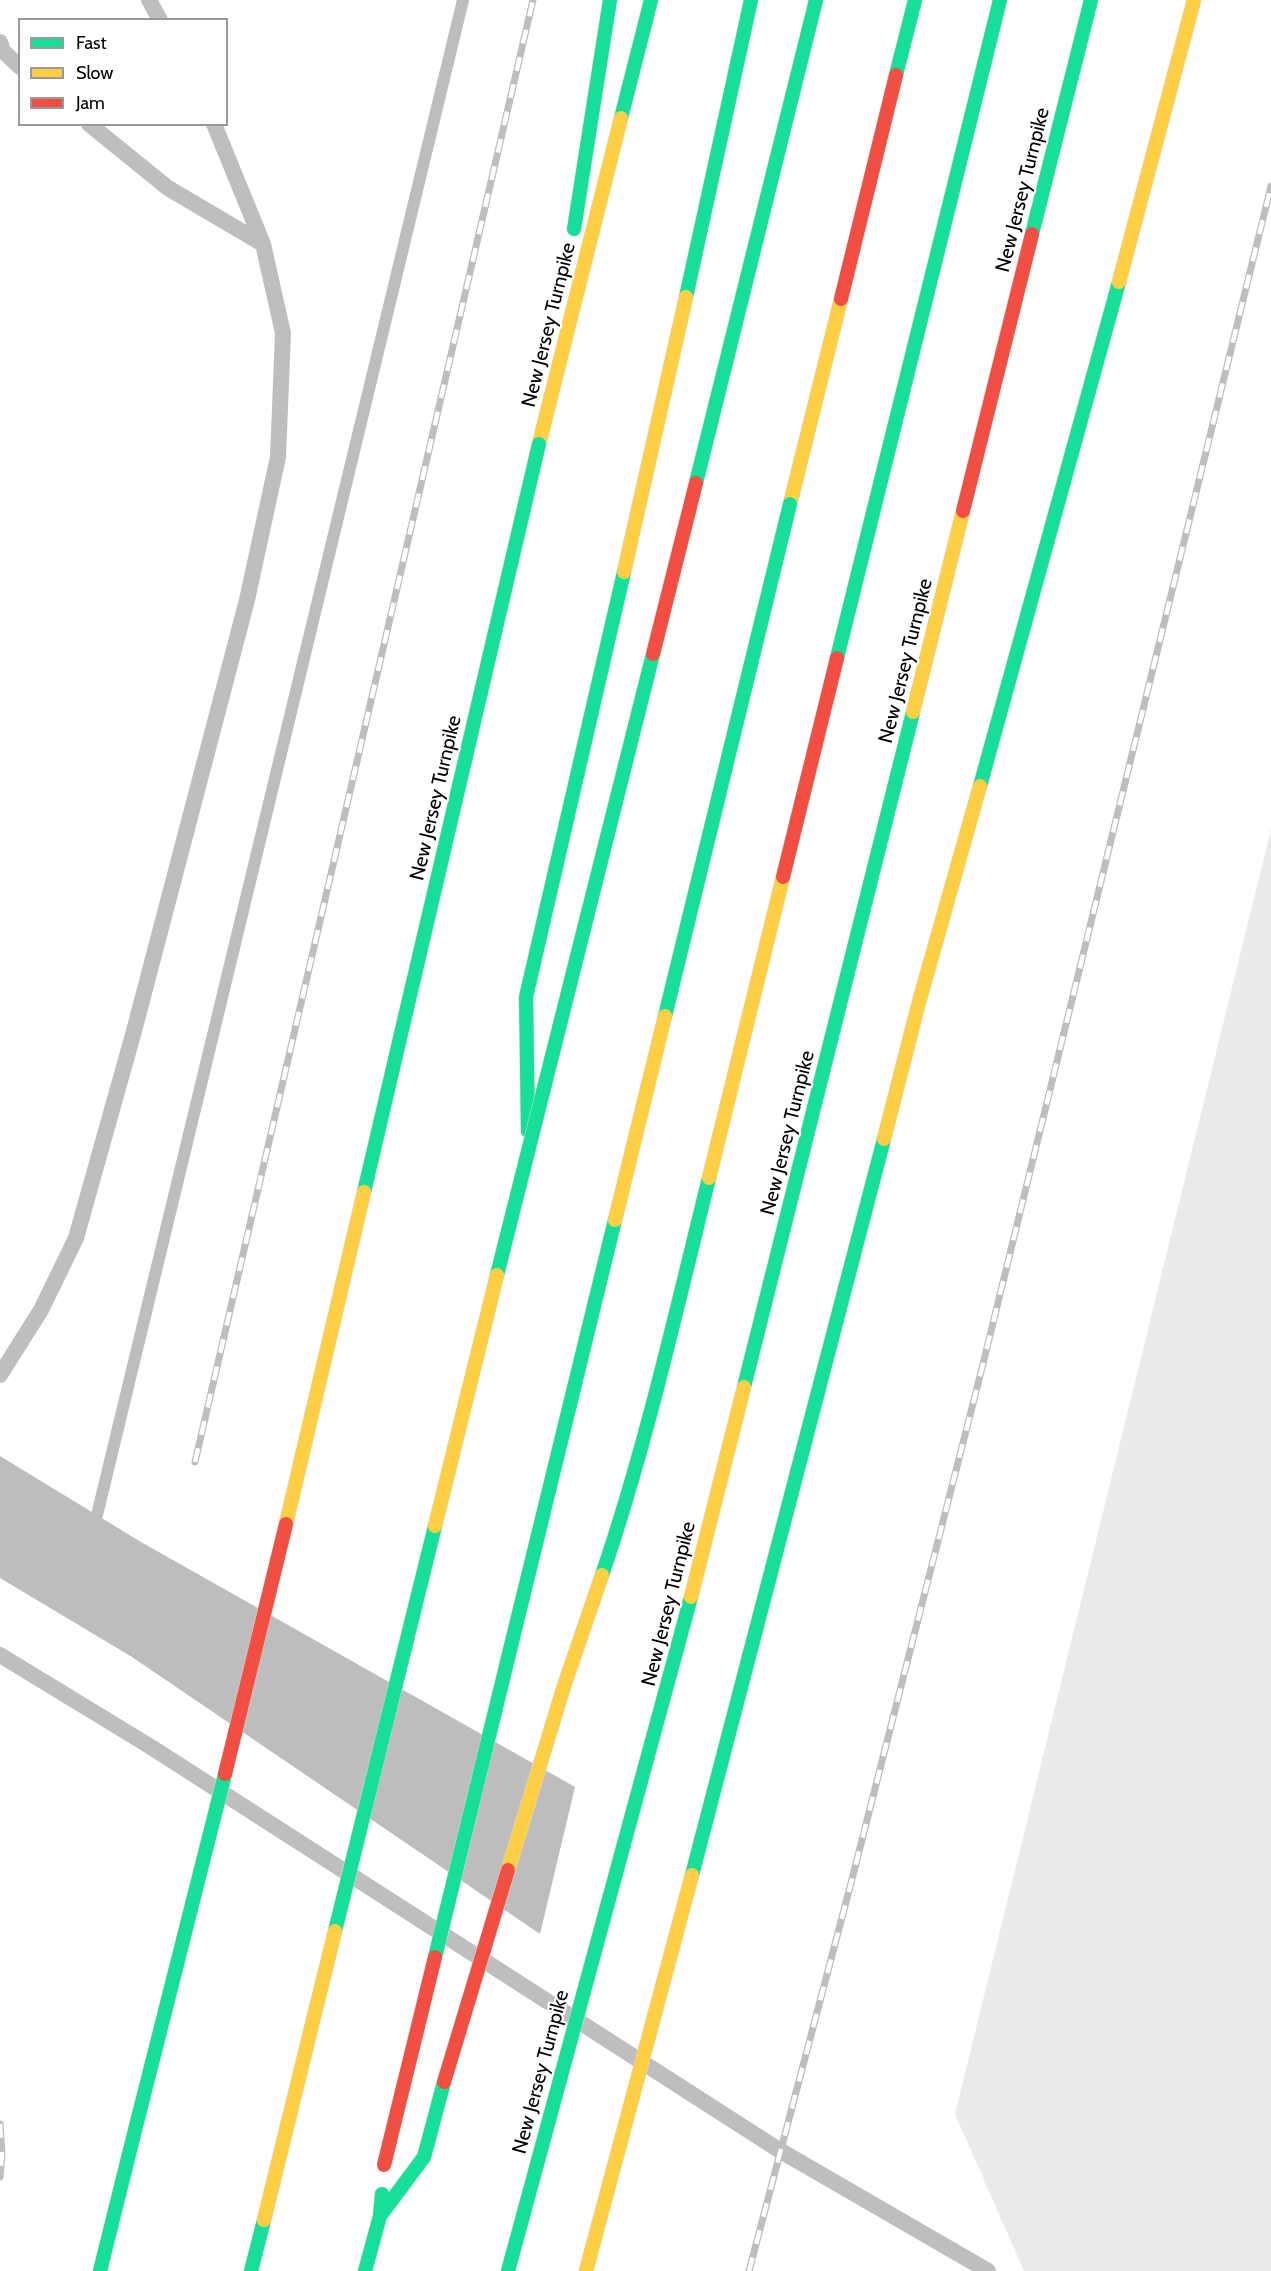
<!DOCTYPE html>
<html>
<head>
<meta charset="utf-8">
<style>
	body { margin:0 }
	#map { position:relative; width:1271px; height:2271px; overflow:hidden; background:#fff; font-family:Cabin,sans-serif }
	canvas { display:block }
	.legend { position:absolute; left:18px; top:18px; width:210px; height:108px; box-sizing:border-box; background:#fff; border:2px solid #999; margin:0; padding:8px 10px; list-style:none; font-size:18px; color:#000 }
	.legend li { display:flex; align-items:center; gap:12px; height:30px }
	.legend b { width:30px; border:2px solid #999 }
</style>
</head>
<body>
<div id="map">
<canvas width="1271" height="2271"></canvas>
<ul class="legend">
<li><b style="height:8px;background:#16e098"></b>Fast</li>
<li><b style="height:8px;background:#ffcf43"></b>Slow</li>
<li><b style="height:8px;background:#f24e42"></b>Jam</li>
</ul>
</div>
<script>
const ctx = document.querySelector('canvas').getContext('2d');
ctx.lineJoin = 'round';
function fillPath(path, color) { ctx.fillStyle = color; ctx.fill(path, 'evenodd'); }
function stroke(path, color, width, dash) { ctx.strokeStyle = color; ctx.lineWidth = width; ctx.lineCap = dash ? 'butt' : 'round'; ctx.setLineDash(dash || []); ctx.stroke(path); }
function write(font, color, halo, rows, align = 'center') {
  ctx.font = font + ' Cabin,sans-serif'; ctx.lineWidth = 4.5; ctx.setLineDash([]); ctx.textBaseline = 'middle'; ctx.strokeStyle = halo; ctx.fillStyle = color; for (const [text, x, y, turn = 0] of rows) {
    ctx.save(); ctx.translate(x, y); ctx.rotate((+turn || 0) * Math.PI / 180); ctx.textAlign = isNaN(turn) ? turn : align; if (halo) ctx.strokeText(text, 0, 0); ctx.fillText(text, 0, 0); ctx.restore();
  }
}
const green = new Path2D(`
	M1271 829V2271H1024L955 2114Z`);
const water = new Path2D(`
	M0 1456 141 1542 575 1787 540 1934 132 1657 0 1578Z`);
const stream = new Path2D(`
	M97 1515 463 0`);
const lane = new Path2D(`
	M149 0 160 20
	M0 42 3 51 20 67
	M89 124 168 188 263 244
	M0 1375 41 1310 76 1238 134 1031 247 600 278 457 283 333 263 244 214 124
	M0 1655 151 1747 779 2150 988 2271`);
const fast = new Path2D(`
	M896 75 915 0
	M621 118 651 0
	M574 229 610 0
	M686 297 751 0
	M696 483 816 0
	M528 1131 526 997 624 572
	M380 2216 424 2157 444 2082
	M100 2271 133 2138
	M251 2271 264 2220
	M365 2271 380 2216 382 2194`);
const slow = new Path2D(`
	M539 444 621 118
	M790 504 841 299
	M624 572 686 297`);
const jam = new Path2D(`
	M841 299 896 75`);
const rail = new Path2D(`
	M195 1462 533 0
	M0 2124 2 2155 0 2177
	M749 2271 850 1887 981 1372 1271 186`);
const fastBridge = new Path2D(`
	M1032 234 1091 0
	M837 658 1000 0
	M980 786 1119 282
	M665 1016 790 504
	M364 1192 539 444
	M497 1275 653 654
	M744 1387 913 712
	M602 1575C646 1446 676 1311 709 1178
	M692 1875 884 1139
	M335 1931 435 1526
	M435 1957 615 1220
	M133 2138 225 1774
	M508 2271 691 1597`);
const slowBridge = new Path2D(`
	M1119 282 1194 0
	M913 712 963 511
	M884 1139 919 1002 980 786
	M709 1178 783 877
	M615 1220 665 1016
	M286 1524 364 1192
	M435 1526 497 1275
	M691 1597 744 1387
	M508 1870 564 1686 602 1575
	M264 2220 335 1931
	M586 2271 692 1875`);
const jamBridge = new Path2D(`
	M963 511 1032 234
	M653 654 696 483
	M783 877 837 658
	M225 1774 286 1524
	M444 2082 508 1870
	M384 2165 435 1957`);
const streetNames = [
	["New Jersey Turnpike",1023,190,-76],
	["New Jersey Turnpike",549,325,-76],
	["New Jersey Turnpike",906,661,-76],
	["New Jersey Turnpike",436,798,-77],
	["New Jersey Turnpike",788,1133,-76],
	["New Jersey Turnpike",669,1604,-76],
	["New Jersey Turnpike",541,2072,-75]
];
fillPath(green, '#ebebeb');
fillPath(water, '#bdbdbd');
stroke(stream, '#bdbdbd', 12);
stroke(fast, '#dbdbdb', 15);
stroke(slow, '#dbdbdb', 15);
stroke(jam, '#dbdbdb', 15);
stroke(lane, '#bebebe', 16);
stroke(fast, '#16e098', 14);
stroke(slow, '#ffcf43', 14);
stroke(jam, '#f24e42', 14);
stroke(rail, '#bebebe', 7);
stroke(rail, '#fff', 4.5, [14]);
stroke(fastBridge, '#dbdbdb', 15, []);
stroke(slowBridge, '#dbdbdb', 15, []);
stroke(jamBridge, '#dbdbdb', 15, []);
stroke(fastBridge, '#16e098', 14);
stroke(slowBridge, '#ffcf43', 14);
stroke(jamBridge, '#f24e42', 14);
write('20px', '#000', '#fff', streetNames);
</script>
</body>
</html>
